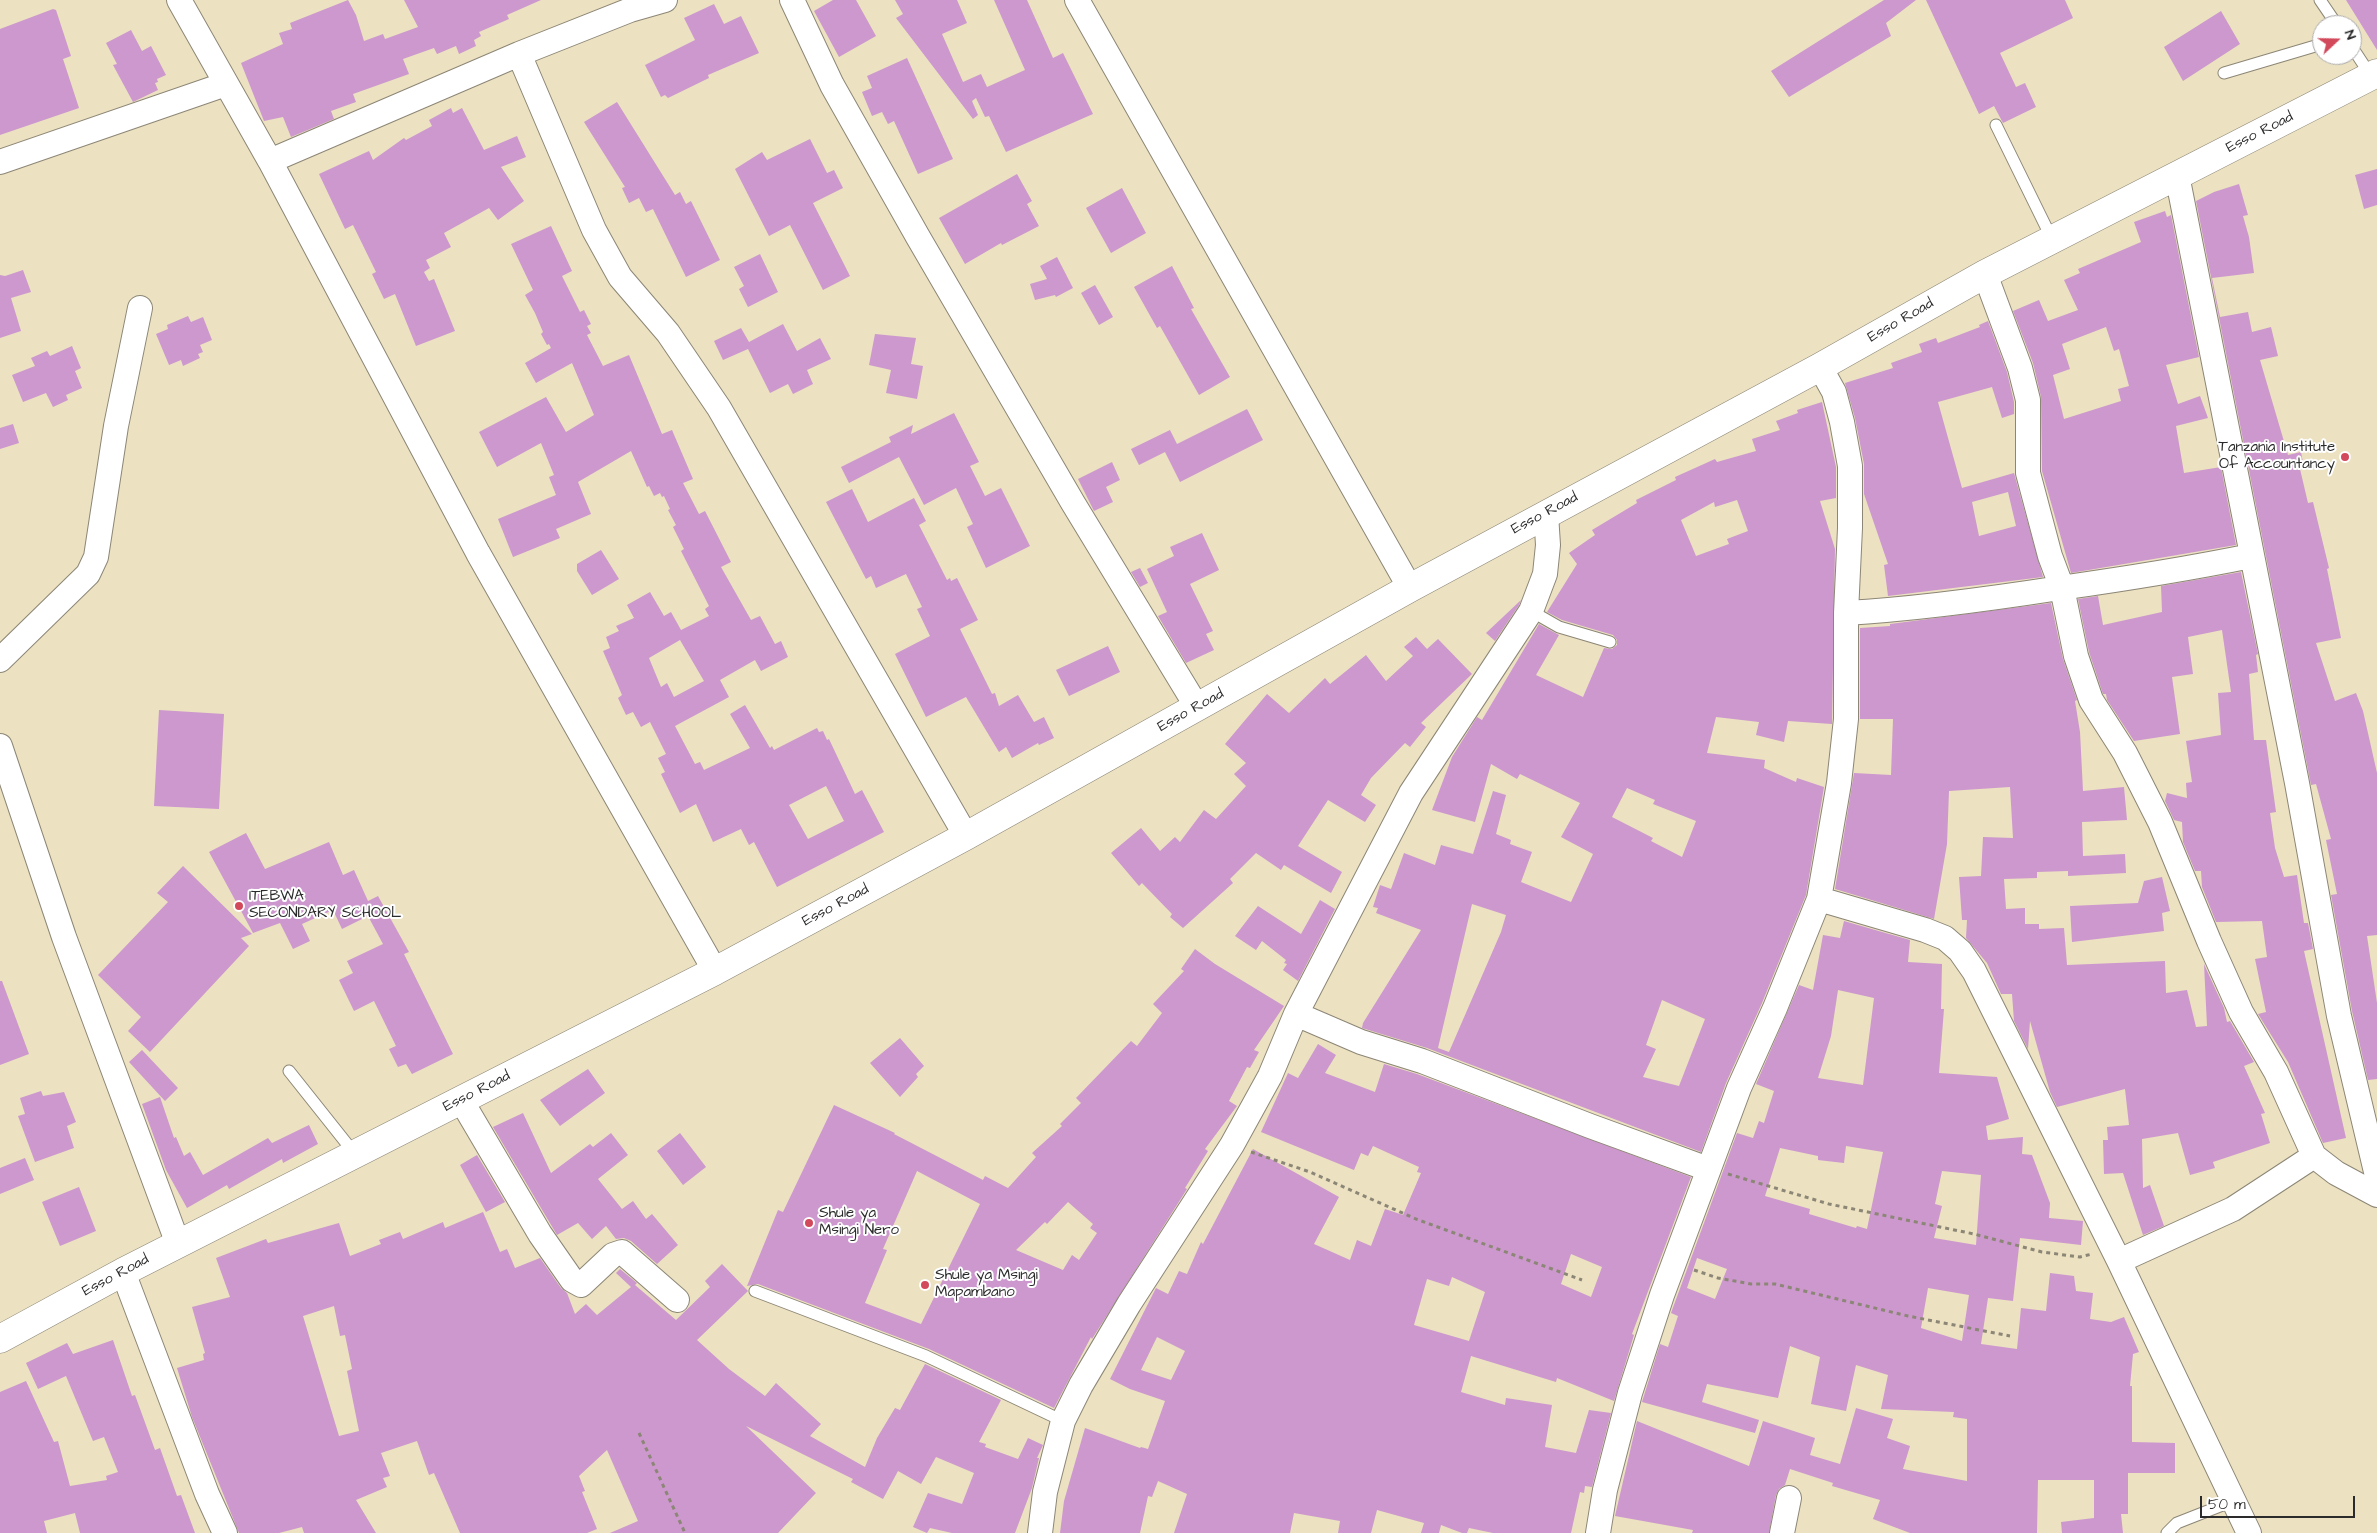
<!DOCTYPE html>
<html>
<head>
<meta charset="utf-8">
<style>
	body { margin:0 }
	#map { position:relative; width:2377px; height:1533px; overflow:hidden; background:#ece1c1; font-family:"Architects Daughter",sans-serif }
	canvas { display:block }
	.north { position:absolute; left:2312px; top:15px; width:50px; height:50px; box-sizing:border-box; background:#fff; border:1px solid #aaa; border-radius:50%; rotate:69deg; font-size:14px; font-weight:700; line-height:20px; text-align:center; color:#2b2b2b }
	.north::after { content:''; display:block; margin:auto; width:18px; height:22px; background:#d1495b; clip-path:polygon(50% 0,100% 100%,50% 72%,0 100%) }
	.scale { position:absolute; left:2200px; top:1496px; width:155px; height:22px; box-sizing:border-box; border:2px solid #2b2b2b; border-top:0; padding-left:6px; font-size:15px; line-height:18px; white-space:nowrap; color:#2b2b2b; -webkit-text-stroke:4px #fff; paint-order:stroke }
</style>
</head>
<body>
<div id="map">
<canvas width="2377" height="1533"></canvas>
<div class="north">N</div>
<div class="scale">50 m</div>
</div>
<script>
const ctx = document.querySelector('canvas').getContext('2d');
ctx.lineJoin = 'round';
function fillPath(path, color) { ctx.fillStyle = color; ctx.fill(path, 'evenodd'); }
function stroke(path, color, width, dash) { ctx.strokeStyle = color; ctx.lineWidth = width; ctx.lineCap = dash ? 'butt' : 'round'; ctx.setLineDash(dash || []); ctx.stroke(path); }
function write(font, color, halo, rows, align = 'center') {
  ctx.font = font + ' "Architects Daughter",sans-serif'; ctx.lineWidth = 4; ctx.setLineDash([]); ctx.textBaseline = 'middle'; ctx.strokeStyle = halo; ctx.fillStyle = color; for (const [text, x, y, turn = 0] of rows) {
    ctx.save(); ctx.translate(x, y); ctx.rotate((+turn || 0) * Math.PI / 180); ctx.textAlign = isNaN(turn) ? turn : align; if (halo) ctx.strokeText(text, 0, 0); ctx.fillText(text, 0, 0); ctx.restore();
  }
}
const building = new Path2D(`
	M348 0 356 15 364 41 383 34 385 39 418 27 404 0H541L507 15 509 19 479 32 481 36 474 40 476 46 459 54 456 46 437 54 434 48 403 59 409 74 353 94 356 102 331 111 334 119 291 137 283 117 264 121 241 63 283 44 279 33 292 29 290 23Z
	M833 0H856L876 36 839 57 814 11Z
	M895 0H957L967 23 942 34 963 82 981 74 987 87 1025 70 994 0H1027L1053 58 1063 53 1093 114 1006 152 989 116 985 117 976 98 972 101 978 115 973 119 896 18 903 14Z
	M1884 0H1916L1886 23 1891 36 1789 97 1771 71Z
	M1926 0H2065L2073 18 2000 53 2016 87 2025 83 2036 107 2003 123 1994 106 1979 114Z
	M2346 0H2377V50Z
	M714 4 724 24 741 16 759 53 708 75 709 78 668 98 665 95 661 97 645 65 695 40 684 18Z
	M53 9 56 10 71 56 63 59 79 108 0 135V29Z
	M2221 11 2240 44 2183 81 2164 47Z
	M131 30 142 51 151 46 166 75 157 79 158 82 155 83 158 90 133 102 113 65 117 64 106 43Z
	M907 58 953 159 918 174 894 121 888 124 882 112 872 116 862 92 872 88 867 76Z
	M617 102 675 195 680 192 686 204 691 201 720 260 686 277 653 209 646 212 639 198 629 203 622 188 625 187 584 122Z
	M451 108 453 113 462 108 484 150 517 136 526 157 501 167 524 201 498 220 489 208 444 233 451 247 426 260 430 268 424 272 429 281 434 279 455 331 416 346 395 294 384 299 372 274 376 272 353 225 345 229 319 174 369 151 373 160 404 138 406 140 432 126 429 120Z
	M810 139 827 173 834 170 843 188 813 203 850 276 823 290 790 225 769 236 735 169 762 152 767 160Z
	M2377 169V205L2364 209 2355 175Z
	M1017 174 1032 201 1027 204 1039 226 1002 245 1001 243 965 264 939 218Z
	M2239 184 2248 215 2243 216 2249 237 2254 273 2212 278 2220 317 2248 312 2252 332 2271 327 2278 356 2260 360 2288 455 2301 452 2304 468 2300 469 2308 503 2313 502 2329 568 2327 569 2341 638 2316 643 2335 701 2356 693 2363 711 2377 773V935L2367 936 2377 1003V1079L2368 1080 2352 1011 2331 895 2337 894 2326 840 2331 839 2316 784 2311 785 2196 201 2214 192Z
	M1122 188 1146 233 1111 253 1086 208Z
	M2165 211 2167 217 2171 215 2199 357 2166 365 2178 404 2200 396 2208 418 2176 426 2184 473 2221 467 2236 545 2071 573 2042 471 2041 397 2033 363 2013 311 2039 300 2048 321 2078 310 2064 280 2080 273 2078 269 2141 242 2134 222ZM2106 327 2114 351 2119 349 2129 386 2118 389 2121 401 2064 419 2053 375 2070 369 2062 344Z
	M551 226 572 271 562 276 580 312 584 310 591 324 587 326 591 333 587 335 603 366 629 355 662 434 672 430 693 479 683 483 699 514 705 511 731 562 721 567 751 620 760 616 775 644 781 641 788 657 761 671 755 660 720 680 729 697 675 726 695 764 700 762 704 770 750 748 730 714 745 705 770 748 772 746 774 750 817 728 819 732 823 731 827 740 829 739 855 794 862 790 884 832 777 887 754 842 749 845 741 829 713 842 696 804 680 813 661 774 665 772 658 758 666 754 650 722 641 727 633 712 626 715 618 698 622 695 603 651 610 648 606 637 619 631 616 626 634 618 627 605 650 592 664 616 671 612 681 630 709 616 705 609 709 606 681 551 684 549 673 527 676 525 668 510 670 509 664 496 662 497 660 493 654 496 649 486 647 487 631 451 578 482 591 514 556 529 560 538 513 557 498 519 556 495 549 477 554 475 541 443 497 467 479 432 546 397 566 432 594 415 572 363 536 383 525 363 551 348 549 344 547 345 541 334 543 332 535 313 525 295 533 290 511 244ZM680 640 704 681 674 697 667 683 661 687 649 658ZM826 786 844 821 808 839 789 805Z
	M760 254 778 292 748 307 739 289 744 286 734 267Z
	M1057 257 1073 288 1056 297 1055 295 1035 300 1030 284 1047 279 1040 266Z
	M1172 266 1194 308 1191 309 1230 377 1199 395 1160 326 1157 328 1134 287Z
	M23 270 31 292 11 298 21 331 0 338V275L5 276Z
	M1095 285 1113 317 1099 325 1081 293Z
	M188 316 191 322 203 317 212 340 200 345 203 352 198 354 200 358 183 366 181 360 169 365 156 334 168 329 167 325Z
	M1988 321 2007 372 2014 402V414L2002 418 1992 387 1938 402 1962 488 2014 473 2043 577 1888 596 1884 565 1888 564 1864 494V464L1855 418 1845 383 1893 368 1891 363 1922 352 1919 344 1936 338 1938 343 1980 327 1979 325ZM2008 492 2016 526 1979 536 1972 502Z
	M783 324 797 351 820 338 831 359 807 370 813 384 793 394 788 384 770 393 748 349 723 360 714 341 741 328 749 342Z
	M875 334 916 338 911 364 923 366 917 399 886 393 891 370 869 365Z
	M72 346 81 368 75 371 82 388 66 395 68 400 53 407 46 393 23 402 12 375 35 366 31 358 47 351 50 356Z
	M1822 402 1836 467V498L1820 501 1835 549 1832 724 1788 721 1784 742 1756 735 1759 722 1716 717 1707 753 1765 760 1764 768 1796 782 1797 778 1824 787 1806 895 1762 1003 1726 1083 1701 1152 1427 1048 1362 1028 1363 1023 1421 930 1376 913 1378 908 1373 907 1380 885 1391 889 1404 853 1435 865 1441 845 1473 854 1493 791 1506 795 1496 834 1511 840 1510 844 1532 852 1521 882 1571 902 1593 854 1561 837 1580 803 1520 774 1517 779 1491 764 1475 822 1432 810 1452 757 1477 717 1482 720 1539 624 1559 635 1536 675 1583 697 1604 648 1612 649 1617 645V640L1613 635 1562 620 1547 612 1577 564 1569 553 1595 535 1592 530 1637 503 1636 500 1676 480 1675 477 1715 459 1717 462 1756 451 1752 439 1780 430 1776 421 1798 413 1797 410ZM1737 500 1748 531 1727 539 1729 544 1696 556 1681 520 1714 502 1715 507ZM1627 788 1655 800 1653 804 1696 821 1682 857 1651 841 1653 838 1612 817ZM1472 904 1506 915 1501 932 1449 1052 1438 1048ZM1662 1000 1705 1019 1679 1086 1643 1077 1656 1049 1646 1045Z
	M1247 409 1263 440 1180 482 1165 452 1139 465 1131 449 1170 430 1177 444Z
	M954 413 979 462 970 466 985 496 1001 488 1030 546 986 568 967 527 973 524 956 488 924 505 899 457 849 483 841 467 891 442 889 437 913 425 911 434Z
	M13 424 19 443 0 449V428Z
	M1112 462 1120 480 1106 487 1113 502 1094 511 1078 479Z
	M852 489 868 522 914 498 926 521 919 525 947 580 950 578 951 581 957 578 978 620 960 629 992 694 995 693 999 706 1018 695 1034 722 1044 717 1054 738 1039 745 1038 743 1012 758 1006 747 999 752 966 697 926 717 895 654 930 636 917 609 922 607 906 574 876 588 871 576 866 579 826 502Z
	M1202 533 1219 570 1190 584 1213 631 1206 634 1214 650 1186 663 1158 616 1167 612 1147 569 1174 556 1170 547Z
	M601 550 619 579 592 595 577 571V564Z
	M1140 568 1148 583 1140 587 1131 572Z
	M2241 572 2258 654 2256 655 2258 672 2249 674 2254 740H2266L2276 812 2270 813 2275 848 2284 877 2297 875 2304 923H2308L2313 949 2304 951 2346 1138 2323 1143 2288 1062 2258 1014 2266 1012 2255 959 2267 957 2262 921 2216 922 2202 887 2201 871H2195L2183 842 2182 822 2174 820 2165 801 2167 793 2187 798 2186 783 2192 782 2186 741 2221 735 2218 693 2231 692 2222 630 2188 637 2193 674 2172 677 2180 734 2134 741 2107 700 2106 694H2103L2089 652 2078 599 2098 596 2103 625 2162 612 2161 586Z
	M1521 600 1519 605 1495 641 1486 633Z
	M2051 603 2063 659 2077 700 2075 701 2080 732 2083 791 2124 787 2127 820 2082 822 2083 856 2125 854 2126 873 2068 876V871L2037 872V878L2004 879 2006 909 2025 908V924H2039V929L2064 928 2067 965 2165 961 2166 993 2187 990 2196 1027 2207 1026 2204 964 2224 1008 2227 1022 2230 1021 2254 1062 2244 1066 2265 1113 2261 1114 2270 1143 2213 1162 2215 1168 2190 1175 2178 1133 2142 1139 2143 1188 2150 1185 2164 1226 2143 1235 2123 1173 2104 1174 2103 1140H2108L2107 1127 2129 1125 2125 1089 2057 1107 2050 1092 2030 1021 2028 1049 2014 1021 2012 994H2001L1987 963 1966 938 1967 920H1962L1959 877 1981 876 1983 837 2013 838 2010 787 1949 791 1947 844 1934 919 1835 889 1854 773 1891 775 1893 719H1860V628L1890 626V624Z
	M1416 637 1427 649 1438 639 1472 674 1421 723 1426 727 1410 747 1405 743 1371 778 1361 795 1376 805 1365 822 1328 800 1298 846 1342 872 1331 893 1284 865 1281 870 1256 853 1230 879 1233 883 1183 928 1170 917 1172 914 1142 883 1139 886 1111 853 1141 828 1160 851 1175 837 1180 842 1204 810 1216 819 1246 786 1234 774 1246 763 1225 744 1267 694 1289 713 1325 678 1330 684 1366 655 1386 681 1413 656 1404 647Z
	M1108 646 1120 672 1069 696 1056 670Z
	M159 710 224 714 219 809 154 806Z
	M246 833 265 869 329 842 343 875 354 870 368 901 378 896 409 952 404 954 453 1054 412 1074 406 1064 398 1067 389 1049 396 1046 374 1001 354 1011 339 980 353 973 347 961 383 944 368 916 342 929 333 910 302 924 310 941 293 949 280 923 253 933 209 852Z
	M183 866 252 934 241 938 249 946 150 1052 128 1031 141 1017 98 975 168 902 157 893Z
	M2162 877 2170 911 2162 913 2164 931 2072 942 2070 906 2138 903 2144 881Z
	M1320 900 1335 909 1298 981 1283 970 1287 964 1284 963 1286 960 1262 941 1256 950 1235 936 1258 906 1301 934Z
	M1844 921 1910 940 1908 962 1942 964 1941 1009H1944L1939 1073 1997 1077 2009 1119 1986 1126 1988 1140 2023 1137 2022 1154 2032 1155 2050 1203 2049 1218 2083 1221 2081 1245 2020 1238 2013 1301 1988 1298 1981 1344 2017 1349 2021 1308 2046 1311 2050 1273 2074 1276 2076 1291 2093 1293 2090 1319 2111 1322 2124 1317 2139 1352 2133 1354 2130 1386H2132V1442L2175 1443V1473H2128V1514H2121L2123 1533H2062L2061 1522 2094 1518V1480H2038L2037 1533H1910L1873 1519 1880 1500 1832 1486 1833 1483 1790 1469 1785 1485 1779 1489 1776 1495 1769 1533H1692L1693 1530 1615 1516 1637 1421 1749 1466 1763 1421 1815 1438 1810 1455 1840 1464 1856 1408 1893 1419 1887 1438 1910 1446 1903 1469 1967 1481V1419L1953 1417 1954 1412 1881 1409 1888 1375 1856 1365 1846 1411 1811 1404 1820 1357 1790 1346 1778 1398 1707 1384 1702 1402 1759 1420 1755 1433 1642 1402 1660 1344 1668 1347 1678 1316 1671 1313 1737 1133 1753 1138 1759 1121 1764 1123 1774 1091 1756 1084 1799 985 1813 990 1823 935 1840 938ZM1838 990 1874 998 1863 1085 1818 1078 1831 1036ZM1846 1146 1883 1152 1867 1229 1857 1226 1856 1228 1809 1214 1810 1209 1765 1196 1780 1148 1818 1156V1160L1844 1163ZM1942 1171 1981 1175 1976 1245 1934 1238 1942 1206 1935 1204ZM1697 1258 1727 1269 1715 1299 1687 1288ZM1928 1288 1969 1295 1962 1341 1921 1328Z
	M1195 949 1215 964 1284 1006 1254 1050 1259 1052 1250 1068 1247 1067 1229 1101 1237 1106 1205 1149 1208 1151 1185 1188 1187 1189 1092 1339 1091 1337 1054 1408 929 1349 758 1284 747 1286 778 1210 783 1212 834 1105 895 1133 894 1134 983 1180 985 1176 1008 1188 1036 1157 1032 1153 1062 1126 1060 1124 1081 1103 1076 1098 1131 1041 1137 1046 1162 1013 1153 1004 1184 971 1181 969ZM917 1171 980 1204 921 1324 865 1303 887 1250 883 1249ZM1068 1202 1093 1224 1090 1228 1097 1233 1079 1260 1072 1255 1063 1270 1016 1250 1045 1222 1047 1224Z
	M0 981H2L29 1054 0 1065Z
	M900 1038 924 1066 916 1074 918 1077 900 1097 870 1063Z
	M1318 1044 1336 1055 1325 1073 1375 1092 1384 1064 1417 1074 1691 1177 1632 1334 1634 1335 1614 1401 1557 1378 1556 1382 1471 1356 1461 1392 1505 1405 1506 1398 1552 1405 1545 1447 1576 1453 1589 1410 1611 1413 1592 1487 1585 1486 1584 1493 1580 1492 1571 1533H1493L1469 1528 1467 1533H1462L1441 1525 1439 1533H1421L1424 1523 1377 1510 1371 1533H1338L1340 1521 1294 1513 1290 1533H1174L1187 1494 1158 1481 1152 1497 1148 1496 1140 1533H1060L1064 1501 1085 1428 1140 1448 1141 1447 1148 1449 1165 1401 1130 1389 1110 1379 1156 1288 1168 1294 1179 1271 1187 1274 1201 1242 1203 1244 1253 1149 1339 1197 1314 1244 1350 1260 1357 1240 1371 1246 1385 1209 1403 1215 1421 1173 1417 1172 1419 1167 1373 1146 1368 1156 1361 1153 1354 1170 1261 1132 1288 1073 1298 1078ZM1571 1254 1602 1267 1591 1297 1561 1284ZM1452 1277 1485 1292 1469 1341 1414 1325 1427 1279 1449 1286ZM1157 1337 1185 1351 1171 1380 1141 1370Z
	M142 1050 178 1088 165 1101 129 1062Z
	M588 1069 605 1093 560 1126 540 1100Z
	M41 1091 43 1096 64 1092 76 1122 67 1126 74 1148 35 1162 18 1116 25 1114 20 1098Z
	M160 1097 174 1138 176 1137 184 1156 190 1152 203 1175 268 1138 272 1143 309 1125 318 1144 283 1163 282 1159 229 1189 227 1185 187 1208 166 1170 142 1104Z
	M523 1113 551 1173 590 1144 593 1147 611 1133 628 1155 598 1179 622 1209 633 1201 646 1219 652 1214 678 1245 657 1264 631 1241 624 1238 616 1239 606 1226 592 1239 578 1223 557 1235 493 1127Z
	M680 1133 706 1167 683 1185 657 1151Z
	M477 1155 505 1202 486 1212 460 1165Z
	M25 1158 34 1180 0 1194V1168Z
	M79 1187 96 1231 60 1246 42 1202Z
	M483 1212 500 1252 507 1249 515 1268 540 1258 561 1288 567 1293 575 1314 586 1304 597 1315 631 1287 616 1273 620 1269 637 1283 635 1285 676 1320 710 1287 705 1281 722 1264 748 1291 697 1340 729 1369 765 1396 776 1383 821 1424 810 1436 865 1467 877 1438 895 1408 900 1410 925 1364 1001 1400 979 1442 986 1444 985 1447 1018 1459 1028 1438 1043 1445 1037 1458H1039L1032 1488 1015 1533H952L930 1528 927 1533 913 1527 928 1493 962 1504 974 1473 936 1457 921 1484 898 1471 883 1499 851 1482 853 1479 746 1426 816 1493 778 1533H610L638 1521 607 1450 579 1476 585 1491 582 1492 597 1529 587 1533H460L434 1473 429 1475 417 1441 381 1453 390 1476 383 1478 387 1487 356 1500 376 1533H304L302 1527 279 1533H239L192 1417 177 1368 204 1360 203 1354 205 1353 192 1307 230 1297 216 1258 266 1239 268 1243 339 1223 350 1256 381 1244 379 1240 400 1232 403 1239 443 1222 445 1228ZM334 1306 340 1336 345 1335 352 1369 347 1371 359 1431 339 1436 303 1316Z
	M113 1340 132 1396 135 1395 155 1450 160 1448 177 1496 181 1495 195 1533H80L75 1513 44 1521 47 1533H0V1392L26 1381 54 1442 58 1441 70 1486 107 1480 106 1476 118 1472 104 1437 93 1441 66 1376 38 1389 26 1363 67 1343 73 1354Z`);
const path = new Path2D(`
	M1251 1152 1310 1172 1416 1219 1582 1280
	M1728 1174 1829 1204 1974 1234 2042 1252 2080 1257 2092 1254
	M1694 1270 1718 1278 1751 1284H1775L1908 1316 2010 1336
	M639 1433 685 1533`);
const lane = new Path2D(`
	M2320 0 2337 25
	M2352 47 2371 76
	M2224 73 2322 44
	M1996 125 2052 239
	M1531 611 1559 627 1610 642
	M289 1071 355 1154
	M755 1291 926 1356 1063 1421
	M2167 1533 2177 1523 2233 1501`);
const street = new Path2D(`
	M179 0 270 161 478 553 715 971
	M792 0 832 85 918 237 1073 503 1197 707
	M1077 0 1410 588
	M519 54 594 230 620 277 668 333 719 408 966 836
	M270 161 519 54 630 10 665 0
	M0 162 226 84
	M2177 175 2297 783 2339 1016 2377 1176
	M1985 274 2020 368 2028 400V473L2050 556 2062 588 2076 656 2091 700 2125 753 2160 822 2209 941 2241 1012 2276 1072 2314 1156 2336 1173 2377 1195
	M1846 613C1918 609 1989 599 2060 588 2124 579 2187 569 2251 556
	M0 660 88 574 96 557 116 426 140 308
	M0 746 64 937 178 1244
	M1819 899 1925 930 1945 938 1960 951 1974 971 2119 1261 2249 1533
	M1296 1014 1361 1042 1422 1061 1590 1126 1708 1169
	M461 1100 540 1234 572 1280 581 1285 613 1255 622 1252 677 1300
	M2119 1261 2233 1209 2314 1156
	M123 1272 207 1494 225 1533
	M1040 1533 1045 1492 1063 1421 1081 1385 1129 1304 1232 1145 1270 1076 1296 1014 1411 793 1531 611 1545 574 1548 545 1546 514
	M1598 1533 1605 1490 1630 1393 1662 1295 1739 1088 1775 1008 1819 899 1839 783 1846 719V613L1850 528V466L1842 422 1834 392 1820 367
	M1782 1533 1789 1498`);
const secondary = new Path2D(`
	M0 1339 123 1272 715 971 966 836 1410 588 1820 367 1985 274 2377 73`);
const markers = [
	[2345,457,5,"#d1495b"],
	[239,906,5,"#d1495b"],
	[809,1223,5,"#d1495b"],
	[925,1285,5,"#d1495b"]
];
const streetNames = [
	["Esso Road",2260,133,-27],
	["Esso Road",1901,321,-30],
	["Esso Road",1545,514,-28],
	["Esso Road",1191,711,-29],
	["Esso Road",836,906,-28],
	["Esso Road",477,1092,-27],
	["Esso Road",116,1276,-28]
];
const poiNames = [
	["Tanzania Institute",2335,448,"right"],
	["Of Accountancy",2335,465,"right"],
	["ITEBWA",249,897],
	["SECONDARY SCHOOL",249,914],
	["Shule ya",819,1214],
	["Msingi Nero",819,1231],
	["Shule ya Msingi",935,1276],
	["Mapambano",935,1293]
];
fillPath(building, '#cc98ce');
stroke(lane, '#8c8676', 13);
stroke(street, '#8c8676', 26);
stroke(secondary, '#8c8676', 29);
stroke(path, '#8c8676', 3, [4, 4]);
stroke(lane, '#fff', 11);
stroke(street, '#fff', 24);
stroke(secondary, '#fff', 28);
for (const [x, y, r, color] of markers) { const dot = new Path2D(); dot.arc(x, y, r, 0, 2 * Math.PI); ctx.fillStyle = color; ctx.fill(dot); stroke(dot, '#fff', 2); }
write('15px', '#2b2b2b', '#fff', streetNames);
write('15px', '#2b2b2b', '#fff', poiNames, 'left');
</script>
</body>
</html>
